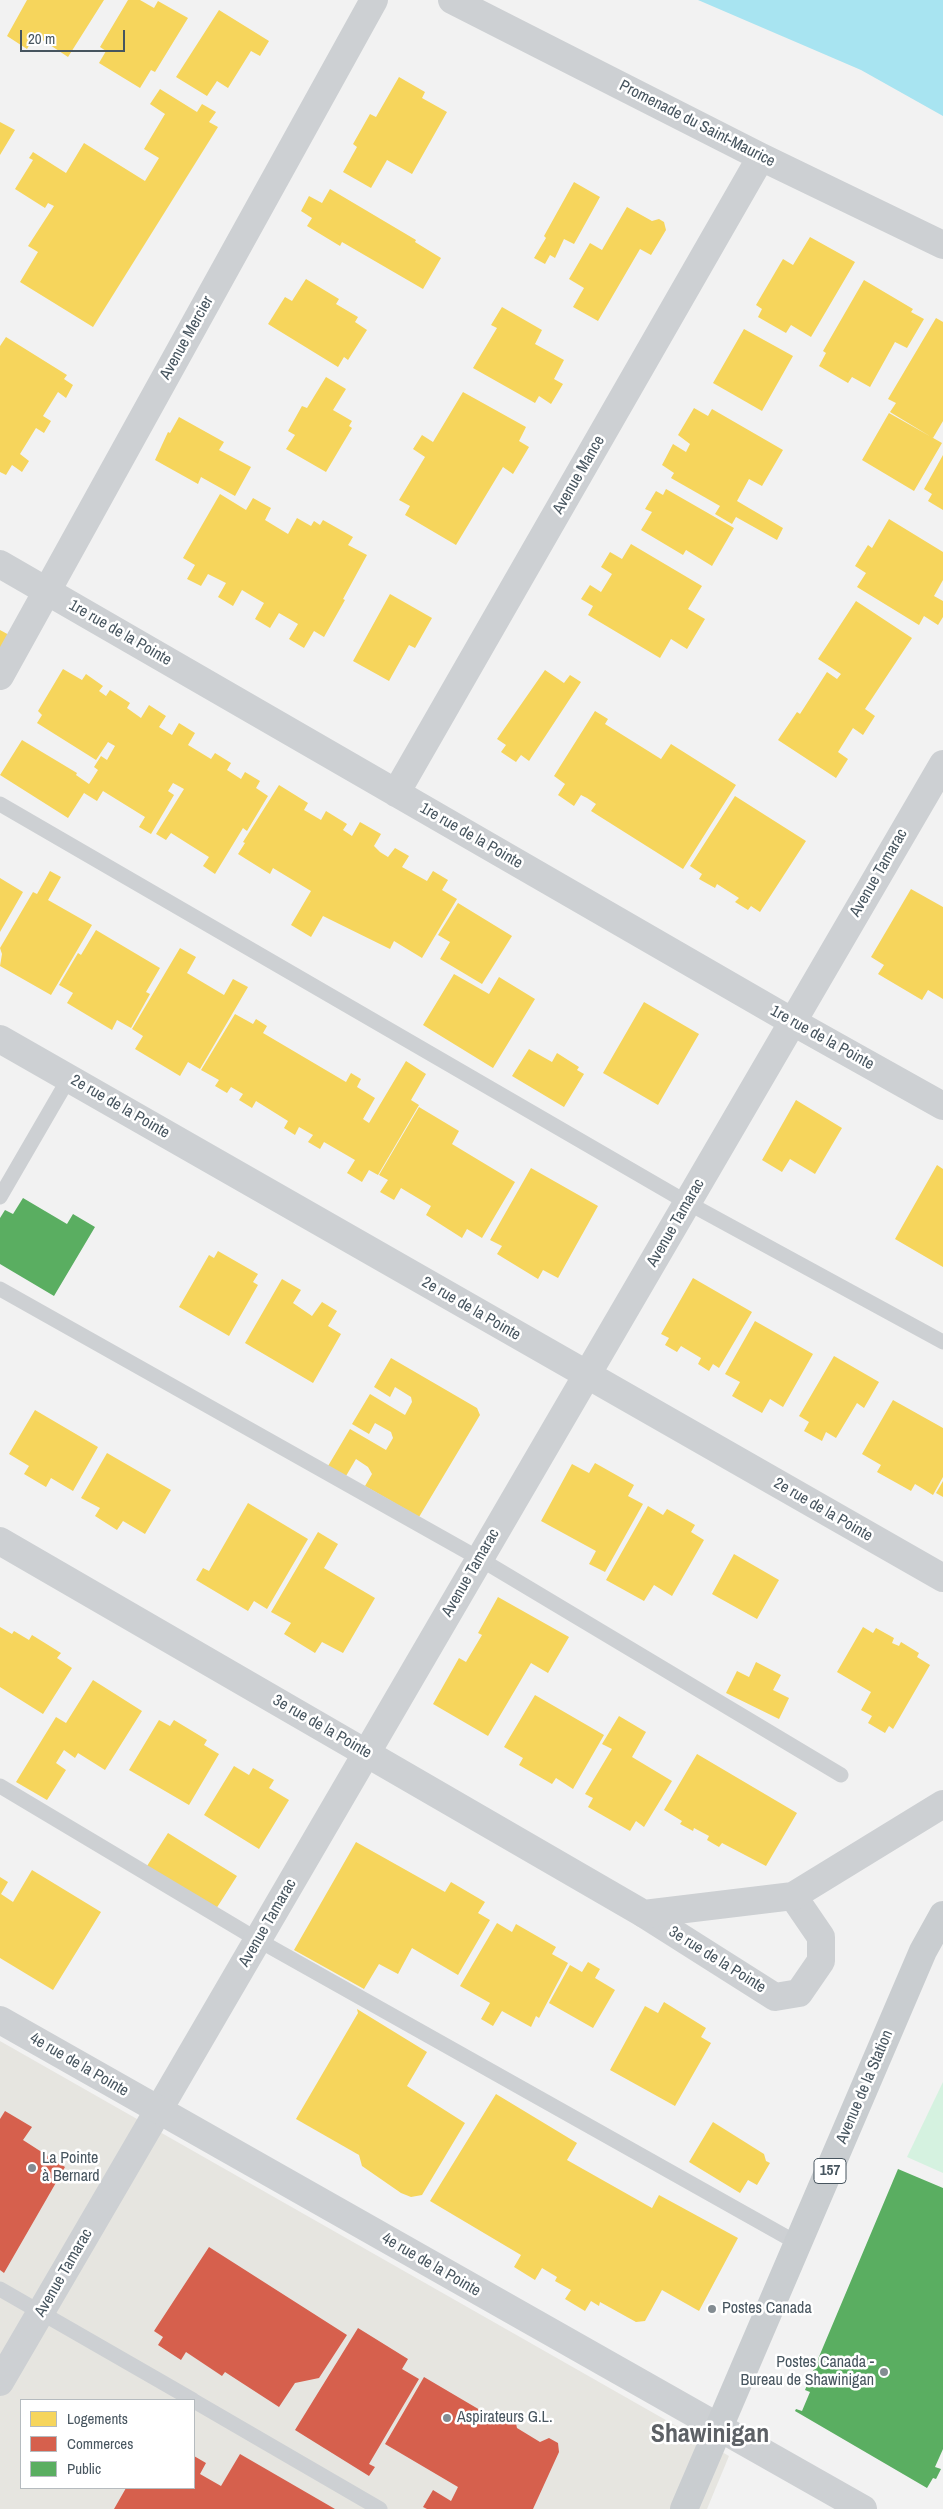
<!DOCTYPE html>
<html>
<head>
<meta charset="utf-8">
<style>
	body { margin:0 }
	#map { position:relative; width:943px; height:2509px; overflow:hidden; background:#f2f2f2; font-family:"Archivo Narrow",sans-serif }
	canvas { display:block }
	.legend { position:absolute; left:20px; top:2399px; width:175px; height:90px; box-sizing:border-box; background:#fff; border:1px solid #b5bbbf; margin:0; padding:6px 9px; list-style:none; font-size:15px; color:#47555f }
	.legend li { display:flex; align-items:center; gap:10px; height:25px }
	.legend b { width:25px; border:1px solid #b5bbbf }
	.scale { position:absolute; left:20px; top:30px; width:105px; height:22px; box-sizing:border-box; border:2px solid #47555f; border-top:0; padding-left:6px; font-size:15px; line-height:18px; white-space:nowrap; color:#47555f; -webkit-text-stroke:4px #fff; paint-order:stroke }
</style>
</head>
<body>
<div id="map">
<canvas width="943" height="2509"></canvas>
<ul class="legend">
<li><b style="height:14px;background:#f6d55c"></b>Logements</li>
<li><b style="height:14px;background:#d6604d"></b>Commerces</li>
<li><b style="height:14px;background:#5aae61"></b>Public</li>
</ul>
<div class="scale">20 m</div>
</div>
<script>
const ctx = document.querySelector('canvas').getContext('2d');
ctx.lineJoin = 'round';
function fillPath(path, color) { ctx.fillStyle = color; ctx.fill(path, 'evenodd'); }
function stroke(path, color, width, dash) { ctx.strokeStyle = color; ctx.lineWidth = width; ctx.lineCap = dash ? 'butt' : 'round'; ctx.setLineDash(dash || []); ctx.stroke(path); }
function write(font, color, halo, rows, align = 'center') {
  ctx.font = font + ' "Archivo Narrow",sans-serif'; ctx.lineWidth = 5; ctx.setLineDash([]); ctx.textBaseline = 'middle'; ctx.strokeStyle = halo; ctx.fillStyle = color; for (const [text, x, y, turn = 0] of rows) {
    ctx.save(); ctx.translate(x, y); ctx.rotate((+turn || 0) * Math.PI / 180); ctx.textAlign = isNaN(turn) ? turn : align; if (halo) ctx.strokeText(text, 0, 0); ctx.fillText(text, 0, 0); ctx.restore();
  }
}
const commercial = new Path2D(`
	M0 2041 729 2456 707 2509H0ZM21 2400H194V2488H21Z`);
const green = new Path2D(`
	M943 2082V2173L907 2157Z`);
const water = new Path2D(`
	M698 0H943V116L861 70Z`);
const homes = new Path2D(`
	M27 0H104L68 57 35 35 27 49 7 36Z
	M128 0H140L154 8 158 1 188 18 155 72 151 70 140 88 99 63 106 51 100 47Z
	M219 10 269 41 260 56 251 51 228 88 217 81 207 96 176 77Z
	M399 77 425 92 422 98 447 112 412 174 387 160 371 188 343 172 357 147 353 144 370 114 376 117Z
	M160 89 197 112 202 104 216 112 209 122 218 127 93 327 20 282 38 252 28 246 54 206 48 203 45 208 15 189 33 160 29 158 33 152 66 173 84 143 145 181 159 158 144 149 165 114 150 104Z
	M0 122 15 130 0 155Z
	M574 182 600 197 574 244 564 239 555 258 550 255 545 264 534 258 546 238 544 236Z
	M330 189 416 240 415 242 441 258 423 289 342 242 340 246 307 226 312 218 301 211 309 196 322 203Z
	M627 207 652 221 659 219 664 222 666 230 651 255 640 249 598 321 573 307 584 288 569 279 590 243 602 250Z
	M810 237 855 262 811 337 791 325 786 333 758 317 762 309 756 305 783 259 793 265Z
	M306 279 339 299 336 304 358 317 355 322 367 330 348 360 344 357 338 367 268 324 285 297 292 301Z
	M864 280 913 309 911 312 924 319 907 348 895 342 870 387 852 377 848 383 819 366 826 353 823 351Z
	M502 307 542 330 535 344 564 360 554 379 563 384 551 404 539 396 535 403 473 368 497 328 491 325Z
	M936 318 943 322V421L933 438 890 412 896 403 888 399Z
	M744 329 793 356 762 411 713 383Z
	M6 337 67 375 64 379 73 385 66 398 58 392 43 416 51 421 44 433 36 428 20 454 29 461 22 472 12 465 6 475 0 472V346Z
	M326 377 346 389 333 410 352 421 349 426 352 428 326 472 286 449 295 435 288 431 302 406 307 408Z
	M463 392 526 427 519 441 529 447 513 474 503 467 456 545 405 515 410 506 399 500 425 457 413 449 422 435 433 442Z
	M694 408 708 416 712 409 783 450 762 486 749 479 737 501 783 528 777 540 736 517 732 524 715 514 720 506 671 478 674 473 662 465 673 444 686 452 690 444 678 435Z
	M889 413 942 443 914 491 862 460Z
	M179 417 224 442 219 450 251 467 235 496 201 477 198 484 155 460 168 432 170 433Z
	M943 455V510L928 501 932 494 924 489Z
	M666 489 734 528 712 566 686 550 683 555 641 530 652 512 645 509 656 491 663 495Z
	M220 494 246 510 253 498 271 508 265 520 288 534 297 518 311 526 314 521 320 525 323 520 353 537 348 545 367 555 343 599 345 600 324 637 314 631 304 648 289 639 298 624 279 613 270 628 255 619 264 603 252 596 242 590 233 606 218 597 226 583 208 574 201 586 187 579 195 565 183 558Z
	M889 519 943 552V580L934 596 943 601V617L938 625 924 616 919 625 857 587 866 573 855 566 868 545 872 548Z
	M631 544 702 586 688 609 705 619 687 649 671 639 660 658 588 615 593 606 581 599 590 585 601 592 612 574 601 567 610 552 622 559Z
	M390 594 432 618 415 648 409 645 389 681 353 661Z
	M856 601 912 638 865 709 875 716 863 735 853 728 838 752 848 759 836 778 778 740 797 712 800 714 827 672 837 679 841 674 818 659Z
	M0 630 11 636 0 655Z
	M63 669 82 680 86 674 103 686 99 691 106 696 110 690 130 703 127 708 141 718 149 705 166 716 159 727 172 735 179 723 195 733 188 745 211 759 215 753 231 763 227 770 241 779 245 772 260 781 256 788 268 796 247 831 243 828 215 874 203 866 209 857 171 833 166 840 156 834 184 789 173 783 168 791 174 795 151 834 139 827 145 817 103 791 97 801 84 793 68 818 0 775 22 740 77 773 76 775 89 784 98 770 94 767 101 756 107 760 115 746 108 742 96 760 37 723 42 715 38 711Z
	M545 670 564 683 570 675 581 682 529 761 521 755 516 762 501 752 506 745 497 739Z
	M595 711 608 719 605 724 661 759 671 744 736 785 683 869 591 811 596 804 587 798 581 795 574 806 558 795 565 784 554 776Z
	M279 785 308 803 304 810 321 820 326 811 347 824 343 830 352 836 360 822 381 834 374 846 380 852 388 857 395 848 409 856 402 867 427 881 433 871 448 880 442 890 457 899 422 958 394 941 390 949 323 916 311 937 291 925 311 891 273 868 270 874 238 854 245 843 243 842Z
	M735 796 806 841 760 912 751 906 748 910 735 902 739 898 717 884 715 888 699 879 702 874 690 866Z
	M50 871 61 877 48 900 92 925 51 995 0 966 2 954 0 948 33 892 37 894Z
	M0 878 23 892 0 932Z
	M911 889 943 907V999L928 990 922 1000 878 974 884 965 871 957Z
	M458 903 512 936 482 984 440 959 450 942 438 935Z
	M96 930 160 968 146 992 150 994 131 1028 117 1020 112 1030 67 1003 73 993 59 985 78 953 81 955Z
	M180 948 196 957 187 973 224 995 233 979 248 987 200 1069 188 1062 180 1076 135 1049 143 1036 132 1029Z
	M454 974 489 994 499 977 535 999 493 1068 423 1025Z
	M644 1002 699 1034 658 1105 603 1073Z
	M235 1014 253 1024 256 1019 267 1026 263 1033 346 1082 351 1073 361 1079 357 1087 375 1098 363 1119 369 1123 406 1061 426 1074 411 1100 419 1105 378 1175 369 1170 362 1182 347 1173 355 1160 324 1142 320 1149 308 1142 313 1135 299 1127 295 1135 284 1128 288 1121 256 1101 252 1108 239 1100 243 1094 231 1087 227 1093 215 1086 219 1080 201 1070Z
	M529 1049 552 1062 557 1053 579 1067 577 1070 584 1074 564 1107 512 1076Z
	M796 1100 842 1128 815 1174 790 1159 782 1172 762 1160Z
	M419 1107 459 1131 452 1144 515 1182 482 1238 467 1229 462 1238 426 1215 431 1206 401 1188 394 1200 380 1192 388 1180 379 1175Z
	M937 1165 943 1169V1267L895 1239Z
	M531 1168 598 1206 558 1278 543 1270 538 1279 497 1254 502 1246 490 1240Z
	M218 1251 258 1274 253 1282 258 1285 229 1336 179 1307 209 1255 214 1258Z
	M693 1278 752 1312 719 1368 713 1364 709 1371 698 1364 701 1358 681 1346 677 1352 665 1345 669 1338 661 1334Z
	M282 1279 301 1290 293 1303 312 1316 322 1302 337 1311 328 1326 341 1334 313 1383 245 1343Z
	M755 1321 813 1354 783 1407 770 1399 762 1413 732 1396 740 1382 725 1374Z
	M834 1356 879 1382 864 1408 857 1403 836 1438 826 1432 822 1441 804 1431 809 1422 799 1416Z
	M391 1358 477 1408 480 1415 419 1517 365 1486 372 1474 368 1467 356 1459 346 1476 328 1466 350 1429 386 1450 393 1438 391 1432 375 1423 369 1434 352 1424 370 1394 405 1415 412 1402 411 1397 395 1387 390 1397 374 1387Z
	M893 1400 943 1428V1477L933 1495 915 1484 911 1491 877 1472 881 1465 862 1454Z
	M35 1410 98 1447 73 1491 51 1478 46 1487 24 1474 29 1466 9 1454Z
	M107 1453 171 1490 145 1534 123 1521 117 1530 95 1516 100 1508 81 1498Z
	M595 1463 634 1485 628 1496 643 1504 605 1572 589 1564 596 1551 541 1521 572 1464 589 1473Z
	M943 1481V1497L936 1493Z
	M248 1503 308 1539 267 1609 254 1601 248 1611 196 1580 203 1568 209 1571Z
	M648 1506 663 1515 667 1509 695 1525 691 1532 704 1540 672 1596 654 1585 644 1601 606 1580Z
	M318 1532 338 1544 324 1568 375 1598 343 1653 322 1642 315 1653 284 1634 291 1623 271 1612Z
	M734 1554 779 1580 757 1619 712 1594Z
	M498 1597 569 1637 548 1673 531 1663 488 1736 433 1704 459 1658 466 1662 482 1635 478 1633Z
	M0 1627 12 1634 14 1631 29 1640 32 1635 61 1653 57 1658 72 1668 43 1714 0 1687Z
	M863 1627 873 1633 876 1628 894 1638 892 1643 899 1646 901 1642 919 1653 917 1657 930 1665 893 1729 889 1726 885 1733 868 1723 872 1716 861 1710 871 1692 837 1672Z
	M756 1662 781 1675 773 1690 789 1698 779 1719 726 1693 737 1671 749 1677Z
	M93 1680 142 1711 105 1770 78 1753 75 1758 64 1750 56 1763 66 1770 47 1800 16 1782 56 1717 66 1723Z
	M535 1695 604 1735 573 1789 556 1778 552 1784 519 1765 523 1758 504 1747Z
	M619 1716 646 1732 632 1757 672 1781 644 1827 636 1821 630 1831 588 1807 593 1798 585 1794 612 1749 602 1744Z
	M159 1720 170 1726 174 1720 207 1740 204 1745 219 1754 189 1805 129 1770Z
	M697 1754 797 1813 766 1866 722 1843 719 1847 707 1840 709 1836 694 1828 693 1831 680 1824 682 1821 664 1810Z
	M234 1766 249 1775 253 1768 274 1780 269 1788 289 1800 259 1849 204 1815Z
	M168 1833 237 1876 216 1909 147 1866Z
	M356 1842 445 1892 451 1882 485 1902 478 1913 490 1920 458 1975 412 1948 398 1974 379 1964 364 1989 294 1950Z
	M32 1870 101 1912 53 1990 0 1958V1877L8 1882 1 1894 13 1902Z
	M497 1923 512 1932 516 1924 556 1947 552 1954 568 1963 539 2018 536 2016 531 2027 502 2011 493 2026 481 2019 490 2003 460 1986Z
	M588 1962 600 1969 595 1978 615 1990 593 2028 549 2003 570 1965 582 1972Z
	M664 2002 706 2028 701 2037 711 2043 675 2106 610 2070 645 2006 658 2013Z
	M357 2009 427 2052 407 2086 465 2123 422 2195 411 2197 401 2193 362 2166 359 2155 296 2119 358 2013Z
	M496 2094 577 2143 567 2160 652 2208 659 2195 738 2238 699 2311 662 2290 645 2321 636 2322 600 2302 599 2306 591 2301 585 2311 565 2299 571 2290 555 2281 557 2277 542 2268 535 2280 514 2267 521 2255 430 2201Z
	M713 2122 764 2154 766 2161 770 2163 757 2185 748 2180 740 2193 689 2162Z`);
const shops = new Path2D(`
	M5 2111 32 2127 23 2140 65 2167 4 2273 0 2270V2119Z
	M209 2247 347 2335 319 2378 295 2383 279 2407 225 2372 222 2376 186 2352 181 2360 158 2345 163 2337 154 2331Z
	M358 2328 408 2359 402 2369 419 2379 369 2464 375 2467 369 2476 295 2430Z
	M424 2377 497 2420 506 2414 515 2419 517 2428 540 2442 549 2438 558 2443 559 2452 533 2509H427L423 2507 433 2490 451 2501 458 2487 385 2444Z
	M240 2454 335 2509H114L126 2488H194V2456L206 2463 200 2474 221 2486Z`);
const public = new Path2D(`
	M23 1198 67 1224 73 1214 95 1227 54 1296 0 1264V1218L5 1210 13 1214Z
	M898 2169 943 2188V2449L935 2467 941 2469 936 2479 933 2478 927 2488 795 2411 796 2409 802 2411 810 2392 805 2390Z`);
const service = new Path2D(`
	M0 804 688 1203 943 1342
	M0 1197 69 1078
	M0 1289 480 1559 841 1775
	M0 1786 258 1940 799 2244
	M0 2289 193 2400
	M194 2401 380 2509`);
const minor = new Path2D(`
	M452 0 761 157 943 245
	M0 564 793 1022 943 1106
	M0 676 374 0
	M396 793 761 157
	M0 1039 943 1578
	M644 1914 775 1997 799 1993 821 1961V1937L793 1896
	M0 2382 943 764`);
const tertiary = new Path2D(`
	M0 1541 644 1914 793 1896 943 1804
	M0 2020 863 2509`);
const primary = new Path2D(`
	M684 2509 923 1951 943 1915`);
const markers = [
	[32,2168,5,"#838c92"],
	[712,2309,5,"#838c92"],
	[884,2372,5,"#838c92"],
	[447,2418,5,"#838c92"]
];
const shields = [
	[830,2171,32]
];
const shieldNames = [
	["157",830,2171]
];
const streetNames = [
	["Promenade du Saint-Maurice",697,124,27],
	["Avenue Mercier",187,338,-61],
	["Avenue Mance",579,475,-60],
	["1re rue de la Pointe",120,633,30],
	["1re rue de la Pointe",471,836,30],
	["Avenue Tamarac",879,873,-60],
	["1re rue de la Pointe",822,1038,29],
	["2e rue de la Pointe",120,1107,30],
	["Avenue Tamarac",676,1223,-60],
	["2e rue de la Pointe",471,1309,30],
	["2e rue de la Pointe",823,1510,30],
	["Avenue Tamarac",471,1573,-60],
	["3e rue de la Pointe",322,1727,30],
	["Avenue Tamarac",268,1923,-60],
	["3e rue de la Pointe",717,1960,32],
	["4e rue de la Pointe",79,2065,30],
	["Avenue de la Station",865,2087,-67],
	["4e rue de la Pointe",431,2265,30],
	["Avenue Tamarac",64,2273,-60]
];
const poiNames = [
	["La Pointe",42,2159],
	["à Bernard",42,2177],
	["Postes Canada",722,2309],
	["Postes Canada -",874,2363,"right"],
	["Bureau de Shawinigan",874,2381,"right"],
	["Aspirateurs G.L.",457,2418]
];
const townNames = [
	["Shawinigan",710,2435]
];
fillPath(commercial, '#e6e5e0');
fillPath(green, '#d5f2e0');
fillPath(water, '#a8e4f1');
fillPath(homes, '#f6d55c');
fillPath(shops, '#d6604d');
fillPath(public, '#5aae61');
stroke(service, '#cdd0d3', 15);
stroke(minor, '#cdd0d3', 28);
stroke(tertiary, '#cdd0d3', 28);
stroke(primary, '#c9cdd0', 28);
for (const [x, y, r, color] of markers) { const dot = new Path2D(); dot.arc(x, y, r, 0, 2 * Math.PI); ctx.fillStyle = color; ctx.fill(dot); stroke(dot, '#fff', 2); }
for (const [x, y, w] of shields) { const box = new Path2D(); box.roundRect(x - w / 2, y - 12.5, w, 25, 4); ctx.fillStyle = '#fff'; ctx.fill(box); stroke(box, '#47555f', 1); }
write('bold 15px', '#47555f', null, shieldNames);
write('16px', '#47555f', '#fff', streetNames);
write('16px', '#47555f', '#fff', poiNames, 'left');
write('bold 26px', '#5d6166', '#fff', townNames);
</script>
</body>
</html>
